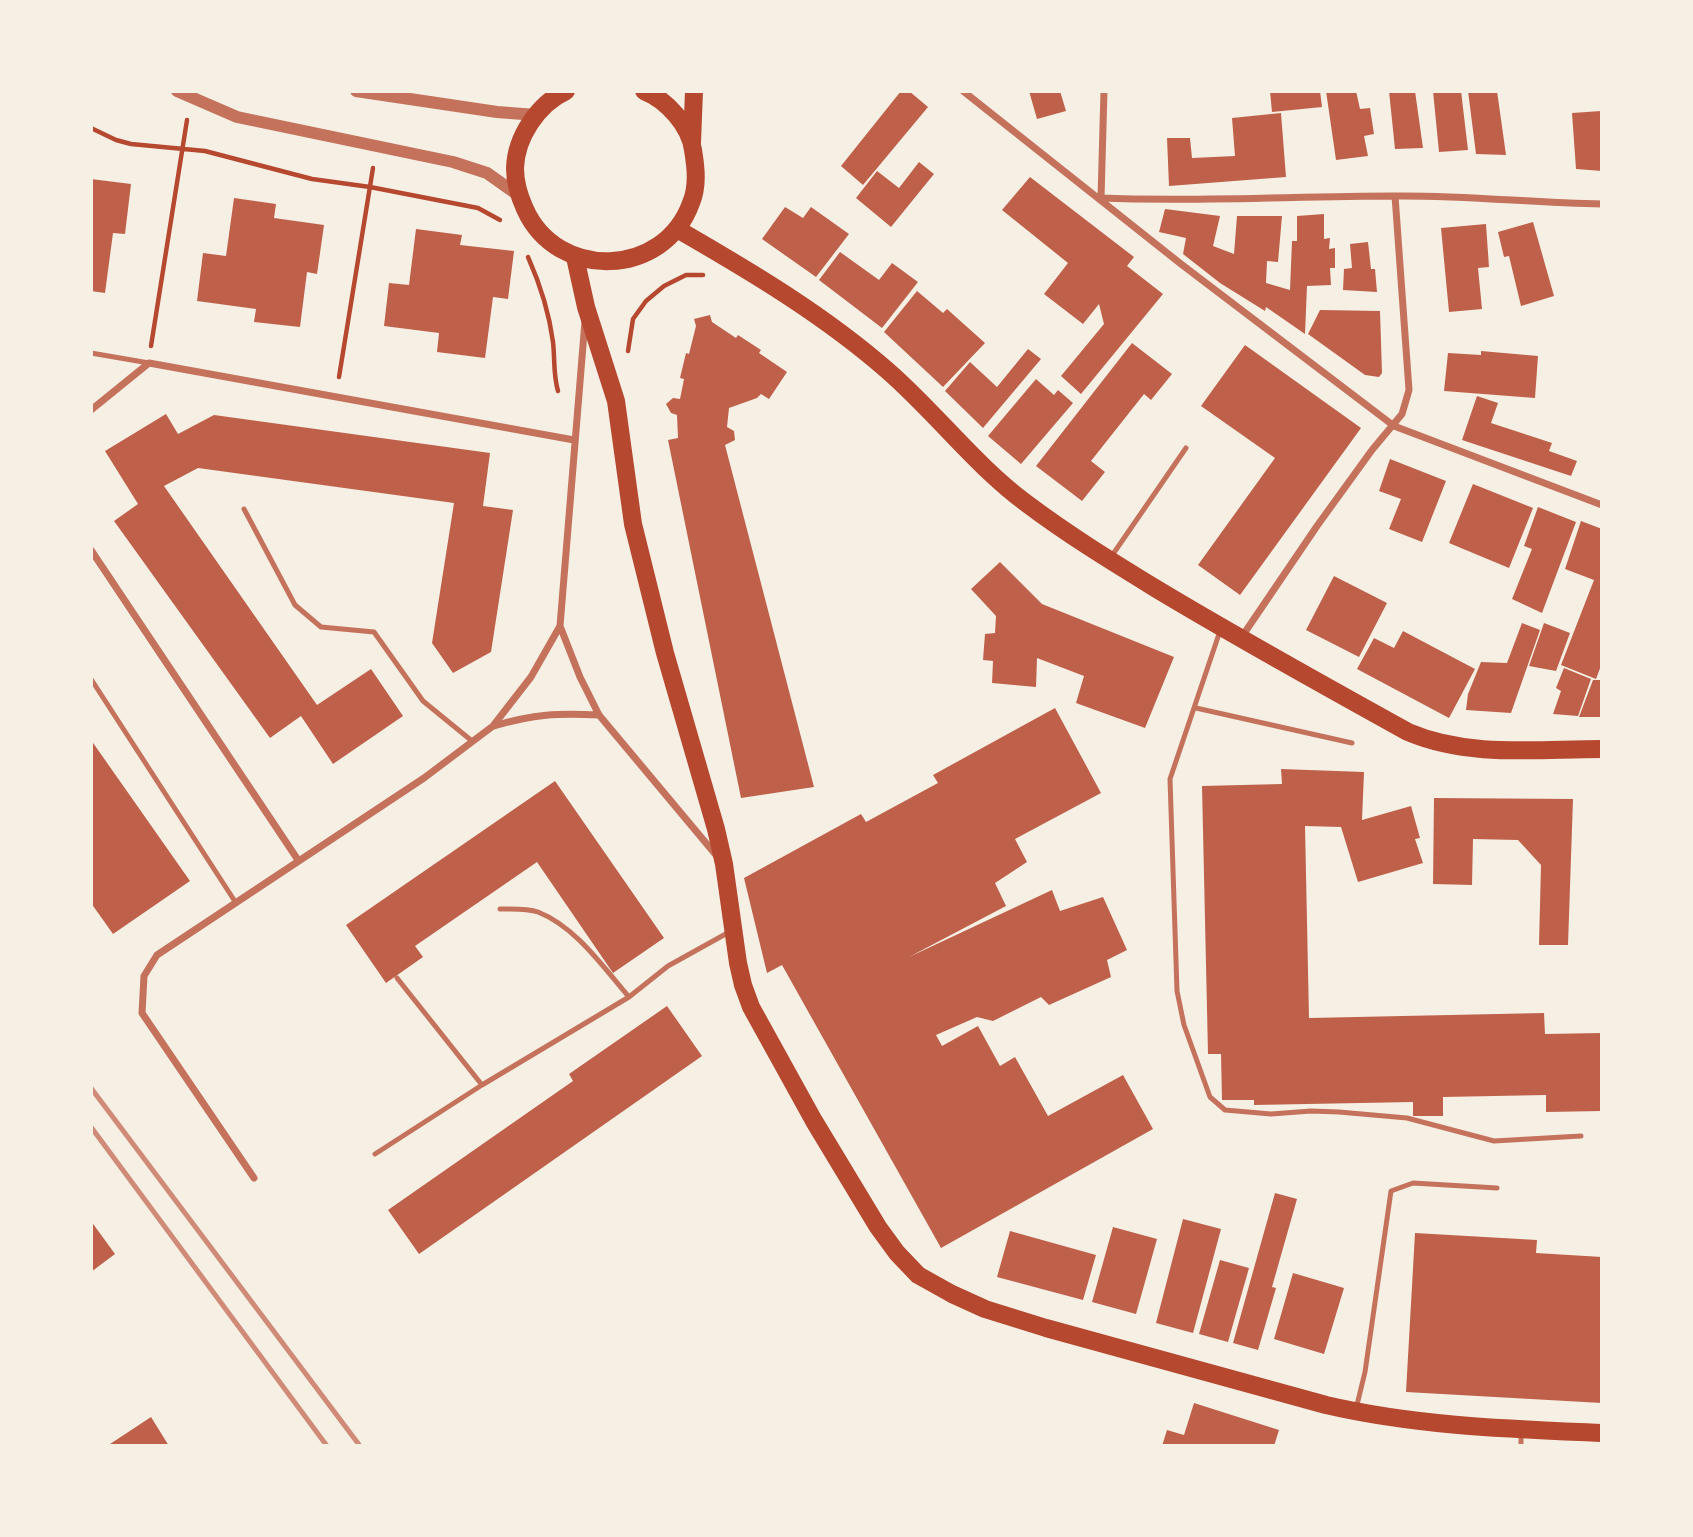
<!DOCTYPE html>
<html>
<head>
<meta charset="utf-8">
<style>
	body { margin:0 }
	#map { position:relative; width:1693px; height:1537px; overflow:hidden; background:#f6efe4; font-family:"Space Grotesk",sans-serif }
	canvas { display:block }
	.frame { position:absolute; inset:0; border:93px solid #f6efe4; pointer-events:none }
</style>
</head>
<body>
<div id="map">
<canvas width="1693" height="1537"></canvas>
<div class="frame"></div>
</div>
<script>
const ctx = document.querySelector('canvas').getContext('2d');
ctx.lineJoin = 'round';
function fillPath(path, color) { ctx.fillStyle = color; ctx.fill(path, 'evenodd'); }
function stroke(path, color, width, dash) { ctx.strokeStyle = color; ctx.lineWidth = width; ctx.lineCap = dash ? 'butt' : 'round'; ctx.setLineDash(dash || []); ctx.stroke(path); }
const building = new Path2D(`
	M901 91H909L928 107 863 185 841 166Z
	M1029 91H1060L1066 111 1037 119Z
	M1270 91H1320L1322 107 1272 112Z
	M1326 91H1356L1360 109 1370 108 1374 134 1364 136 1368 156 1336 160Z
	M1389 91H1415L1423 148 1395 149Z
	M1433 91H1461L1468 150 1439 152Z
	M1468 91H1497L1506 155 1476 154Z
	M1601 111 1602 171 1576 169 1572 113Z
	M1281 113 1286 177 1169 186 1167 138H1190L1192 158 1235 156 1232 118Z
	M919 162 934 174 891 227 856 198 877 171 899 188Z
	M1030 177 1134 257 1127 266 1163 294 1081 394 1061 376 1104 324 1099 304 1083 324 1044 294 1068 263 1002 210Z
	M91 179 131 184 125 234 113 233 105 293 91 291Z
	M234 198 276 204 274 218 324 225 317 274 307 272 300 327 254 322 256 309 197 301 203 253 226 256Z
	M785 207 803 218 811 207 849 234 816 277 762 239Z
	M1165 209 1220 216 1213 246 1234 254 1237 216H1282L1278 262 1267 261 1266 283 1290 290 1292 241H1297V216L1324 214V239L1330 238 1329 249 1335 248V268H1330L1331 285 1307 286 1305 334 1266 307 1265 311 1220 283 1183 254 1186 238 1159 232Z
	M1533 222 1554 296 1521 306 1509 256 1504 257 1498 232Z
	M1486 224 1489 267 1478 268 1482 309 1449 312 1441 228Z
	M416 229 462 235 460 245 514 251 508 299 493 297 485 358 437 352 439 333 384 326 389 283 409 285Z
	M1368 242 1371 269H1375L1377 292 1343 290 1344 269 1352 268 1350 244Z
	M840 252 879 280 892 263 918 282 882 328 819 280Z
	M917 291 943 313 947 309 985 343 943 387 884 332Z
	M1320 310 1380 311 1382 373 1379 377 1365 375 1308 334Z
	M710 315 712 322 736 338 738 335 761 350 759 353 787 372 769 399 761 394 757 398 729 408 727 427 734 431 735 440 725 445 814 787 741 798 668 440 678 438 677 415 671 413 666 404 673 398 680 399 684 379 680 378 686 353 689 354 696 326 694 319Z
	M1132 343 1172 374 1151 400 1144 394 1091 461 1105 472 1082 501 1036 466Z
	M1245 345 1361 428 1240 595 1198 565 1275 458 1201 406Z
	M1028 349 1041 359 983 428 945 391 970 362 997 387Z
	M1481 351 1538 356 1535 398 1444 391 1448 353 1481 355Z
	M1036 379 1054 395 1058 390 1073 403 1021 464 988 436Z
	M1477 396 1498 403 1491 423 1552 443 1549 451 1577 461 1571 476 1462 440Z
	M166 414 178 434 214 415 490 453 483 506 513 510 491 652 453 673 432 643 454 503 198 468 164 486 317 705 371 669 403 716 333 764 301 716 270 738 114 521 138 504 105 451Z
	M1390 459 1446 481 1422 542 1389 529 1401 499 1379 491Z
	M1473 484 1533 508 1509 568 1449 543Z
	M1538 507 1576 522 1542 613 1512 599 1532 549 1524 546Z
	M1581 521 1602 529V663L1596 679 1561 665 1594 580 1565 569Z
	M1000 562 1042 604 1174 657 1145 728 1076 703 1084 676 1037 658 1036 687 992 683 993 661 983 660 985 634 995 633 996 616 971 589Z
	M1334 576 1387 603 1359 657 1306 630Z
	M1522 623 1540 630 1511 713 1466 710 1468 694 1481 662 1507 663Z
	M1544 623 1570 633 1556 671 1529 666Z
	M1403 631 1475 669 1449 718 1357 669 1374 638 1394 648Z
	M1564 668 1591 679 1578 716 1553 714 1561 691 1556 688Z
	M1593 680H1602V717H1579Z
	M1055 708 1101 793 1015 839 1027 862 995 883 1006 906 909 957 1052 890 1060 911 1103 897 1127 950 1107 960 1111 977 1049 1005 1041 997 993 1021 977 1017 936 1035 942 1046 978 1026 1000 1066 1015 1057 1048 1116 1123 1075 1153 1129 941 1248 782 965 767 973 744 878 861 814 866 822 938 783 933 775Z
	M91 740 190 881 113 934 91 903Z
	M1281 769 1364 772 1362 820 1411 806 1420 838 1415 839 1423 863 1358 882 1341 827 1305 826 1309 1018 1544 1013 1545 1034 1602 1033V1111L1546 1112V1095L1443 1097V1116H1413V1102L1254 1105V1100H1222L1221 1054H1208L1202 786 1282 784Z
	M555 781 664 938 613 973 537 862 415 946 423 957 386 983 346 925Z
	M1434 798 1573 799 1568 945H1539L1541 865 1518 840 1473 839 1472 885 1433 884Z
	M667 1006 702 1056 419 1254 388 1210 573 1081 569 1074Z
	M1275 1193 1297 1199 1272 1287 1276 1288 1258 1350 1233 1343Z
	M1183 1219 1221 1229 1193 1333 1156 1323Z
	M91 1221 115 1254 91 1272Z
	M1113 1227 1157 1239 1136 1314 1092 1302Z
	M1010 1231 1096 1255 1083 1300 997 1277Z
	M1415 1233 1537 1240 1536 1253 1602 1257V1403L1406 1392Z
	M1220 1260 1249 1268 1228 1342 1199 1334Z
	M1293 1273 1344 1288 1324 1354 1274 1339Z
	M1194 1403 1279 1430 1274 1446H1162L1167 1430 1184 1435Z
	M151 1417 169 1446H107Z`);
const path = new Path2D(`
	M91 128 116 140 131 144 205 151 312 179 370 187 478 208 500 220
	M528 257C540 284 549 312 553 342 555 359 553 374 558 391
	M151 346 187 120
	M628 351 633 319 646 301 664 286 686 275H703
	M339 377 373 168`);
const service = new Path2D(`
	M91 353 149 363
	M244 509 295 605 321 627 374 632 423 701 472 741
	M1111 557 1186 448
	M1220 631 1170 779 1177 991 1184 1025 1210 1097 1225 1110 1271 1114 1311 1111 1339 1112 1407 1118 1494 1141 1581 1136
	M91 679 236 903
	M1196 708 1352 743
	M500 909C511 909 527 908 538 912 576 927 603 967 629 997
	M397 978 482 1085
	M375 1154 482 1085 629 997 668 966 731 931
	M1356 1409 1365 1372 1391 1191 1413 1183 1497 1188
	M1521 1432V1446`);
const minor = new Path2D(`
	M963 91 1181 264 1394 426 1602 505
	M1101 198C1199 202 1297 196 1394 196 1464 195 1533 203 1602 204
	M1101 198 1104 91
	M91 410 149 363 574 440
	M91 550 298 860
	M560 626 580 677 599 715 716 855
	M1241 638 1317 526 1372 450 1402 414 1409 390 1395 196
	M494 726C534 714 558 713 599 715
	M254 1178 142 1013 144 976 157 955 424 778 493 726 531 677 560 626 585 321`);
const tertiary = new Path2D(`
	M177 91 237 117 453 162 487 173 518 195
	M356 91 497 112 536 115`);
const primary = new Path2D(`
	M566 91C538 104 516 137 515 168 515 182 519 196 525 209 557 281 664 278 691 203 698 186 696 168 693 150 690 126 667 100 644 91
	M692 143 694 91
	M677 229C750 271 824 315 888 371 936 413 975 465 1026 503 1067 534 1111 561 1155 588 1238 638 1323 685 1408 732 1469 758 1537 749 1602 749
	M575 257 586 307 616 401 633 524 665 653 716 829 724 864 738 963 743 985 751 1007 814 1121 878 1227 897 1253 918 1275 952 1294 985 1309 1046 1328 1326 1405C1416 1426 1510 1429 1602 1433`);
const rail = new Path2D(`
	M91 1088 360 1446
	M91 1127 327 1446`);
fillPath(building, '#bf614a');
stroke(path, '#b5482f', 4.5);
stroke(service, '#c5725c', 5);
stroke(minor, '#c5725c', 7);
stroke(tertiary, '#c5725c', 12);
stroke(primary, '#b5482f', 18);
stroke(rail, '#cf8b77', 5);
</script>
</body>
</html>
